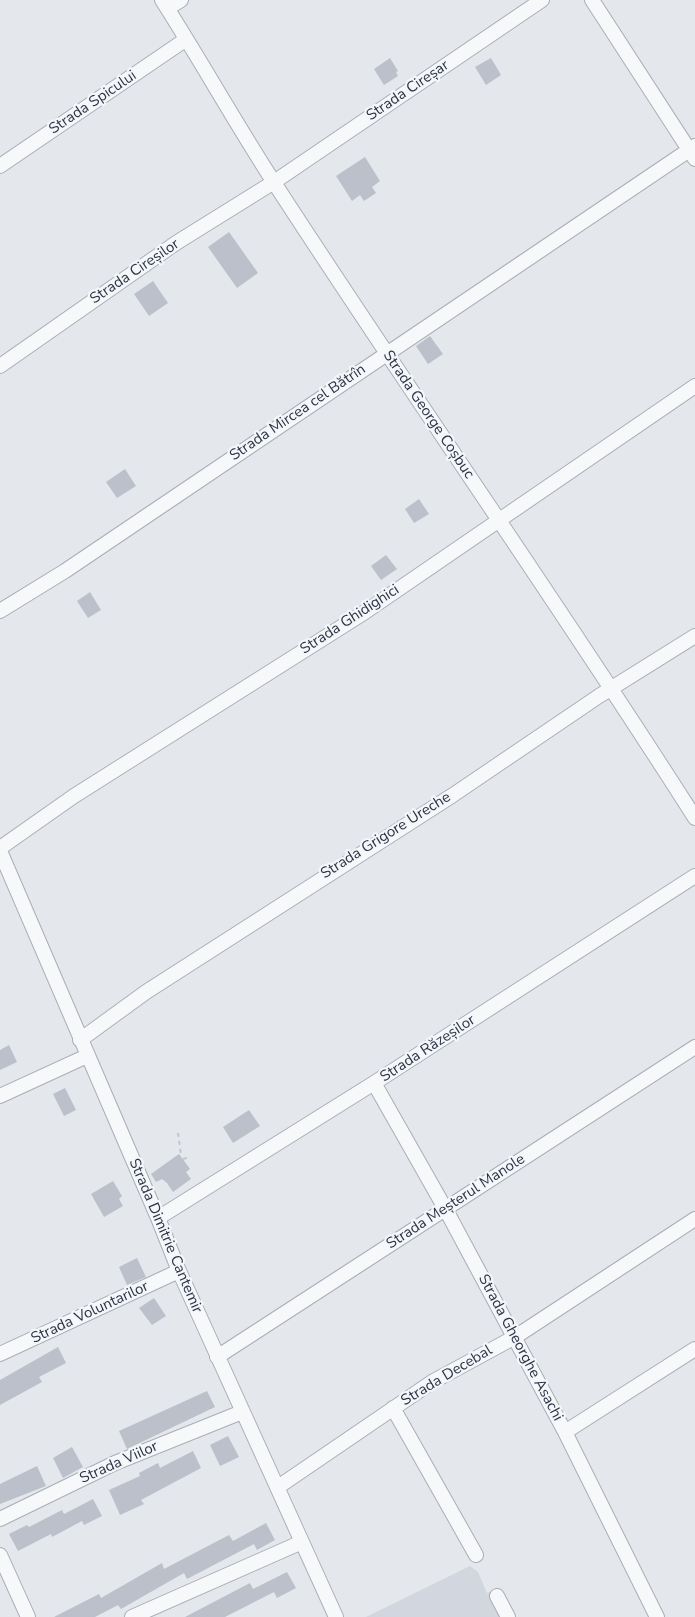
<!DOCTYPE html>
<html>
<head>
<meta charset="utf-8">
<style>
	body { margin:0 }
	canvas { display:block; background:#e4e7ec }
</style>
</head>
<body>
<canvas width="695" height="1617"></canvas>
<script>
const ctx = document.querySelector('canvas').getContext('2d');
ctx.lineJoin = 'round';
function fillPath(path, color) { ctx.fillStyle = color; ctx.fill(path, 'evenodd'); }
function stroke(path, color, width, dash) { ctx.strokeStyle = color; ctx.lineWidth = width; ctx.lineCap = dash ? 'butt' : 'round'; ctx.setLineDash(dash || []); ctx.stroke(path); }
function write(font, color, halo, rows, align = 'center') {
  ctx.font = font + ' "Nunito Sans",sans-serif'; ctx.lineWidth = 4.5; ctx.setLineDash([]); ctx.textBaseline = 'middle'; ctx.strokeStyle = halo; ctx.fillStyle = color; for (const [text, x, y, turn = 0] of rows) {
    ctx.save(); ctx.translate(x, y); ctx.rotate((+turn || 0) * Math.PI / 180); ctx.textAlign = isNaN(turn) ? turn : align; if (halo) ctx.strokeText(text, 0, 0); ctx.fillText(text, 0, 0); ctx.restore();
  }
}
const built = new Path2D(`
	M470 1566 478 1572 487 1593 490 1592 503 1617H366Z`);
const building = new Path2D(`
	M390 58 398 71 396 72 398 76 384 85 374 69Z
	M491 58 501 75 486 85 475 67Z
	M365 157 380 181 372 187 376 193 364 201 360 195 352 201 336 176Z
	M229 232 258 273 237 288 208 247Z
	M153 281 168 303 149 316 134 294Z
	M430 336 443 354 428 364 416 346Z
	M125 469 136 486 117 498 106 482Z
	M419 499 429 514 414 523 405 509Z
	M386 555 397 569 381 580 371 566Z
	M90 592 101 610 88 618 77 601Z
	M9 1045 17 1062 0 1070V1050Z
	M65 1088 76 1110 64 1116 53 1094Z
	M249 1110 260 1126 233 1143 223 1127Z
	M179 1154 190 1169 186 1172 191 1179 173 1192 167 1183 162 1179 156 1182 151 1174Z
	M113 1181 122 1196 119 1199 123 1206 104 1217 91 1194Z
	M137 1258 146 1277 127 1285 119 1267Z
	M154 1298 166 1316 152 1325 139 1308Z
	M58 1347 66 1363 39 1377 42 1382 0 1405V1380Z
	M207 1391 215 1407 127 1449 119 1431Z
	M228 1436 239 1457 220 1466 210 1445Z
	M72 1447 83 1467 63 1478 53 1458Z
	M193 1451 201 1468 141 1500 144 1504 120 1515 109 1490 140 1476 139 1473 158 1463 160 1468Z
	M37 1466 46 1486 0 1504V1484Z
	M93 1499 102 1516 84 1525 82 1521 52 1537 51 1534 18 1551 9 1534 27 1525 29 1527 62 1510 64 1514Z
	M266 1523 275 1540 257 1550 254 1544 187 1579 184 1573 121 1609 118 1605 95 1617H54L99 1594 101 1598 162 1563 164 1569 229 1535 233 1541Z
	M287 1572 296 1588 277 1598 274 1592 225 1617H185L250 1583 253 1589Z`);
const path = new Path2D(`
	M178 1133 181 1155
	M183 1159 190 1157`);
const street = new Path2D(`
	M162 0C201 61 236 124 275 184 413 397 559 604 695 818
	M592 0 695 159
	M168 8 181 0
	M0 166 185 40
	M0 366 176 243 274 182 542 0
	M0 611 65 571 695 146
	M0 848 74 796 365 612 695 386
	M0 851 158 1218 179 1271 336 1617
	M80 1040 146 992 453 795 599 696 695 636
	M374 1083 446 1210 565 1432 657 1617
	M0 1096 87 1056
	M158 1218 374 1083 695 876
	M0 1354 179 1271
	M217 1357 695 1047
	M393 1408 476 1555
	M565 1432 695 1349
	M278 1487 432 1382 515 1337 695 1219
	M0 1519 115 1463 242 1412
	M0 1555 28 1617
	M497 1596 508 1617
	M132 1617 302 1542`);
const streetNames = [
	["Strada Cireșar",408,91,-34],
	["Strada Spicului",93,103,-34],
	["Strada Cireșilor",135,272,-34],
	["Strada Mircea cel Bătrîn",298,413,-34],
	["Strada George Coșbuc",428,415,56],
	["Strada Ghidighici",350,620,-33],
	["Strada Grigore Ureche",386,836,-32],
	["Strada Răzeșilor",428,1049,-33],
	["Strada Meșterul Manole",456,1202,-33],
	["Strada Dimitrie Cantemir",165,1236,67],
	["Strada Voluntarilor",90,1313,-25],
	["Strada Gheorghe Asachi",520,1348,62],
	["Strada Decebal",447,1376,-31],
	["Strada Viilor",119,1463,-24]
];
fillPath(built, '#d2d6de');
fillPath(building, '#bbc0ca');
stroke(street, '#a9aeb7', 16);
stroke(path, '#c2c5cb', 2, [4, 4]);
stroke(street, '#f7f8fa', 14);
write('15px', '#2b3445', '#f4f6f9', streetNames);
</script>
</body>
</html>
